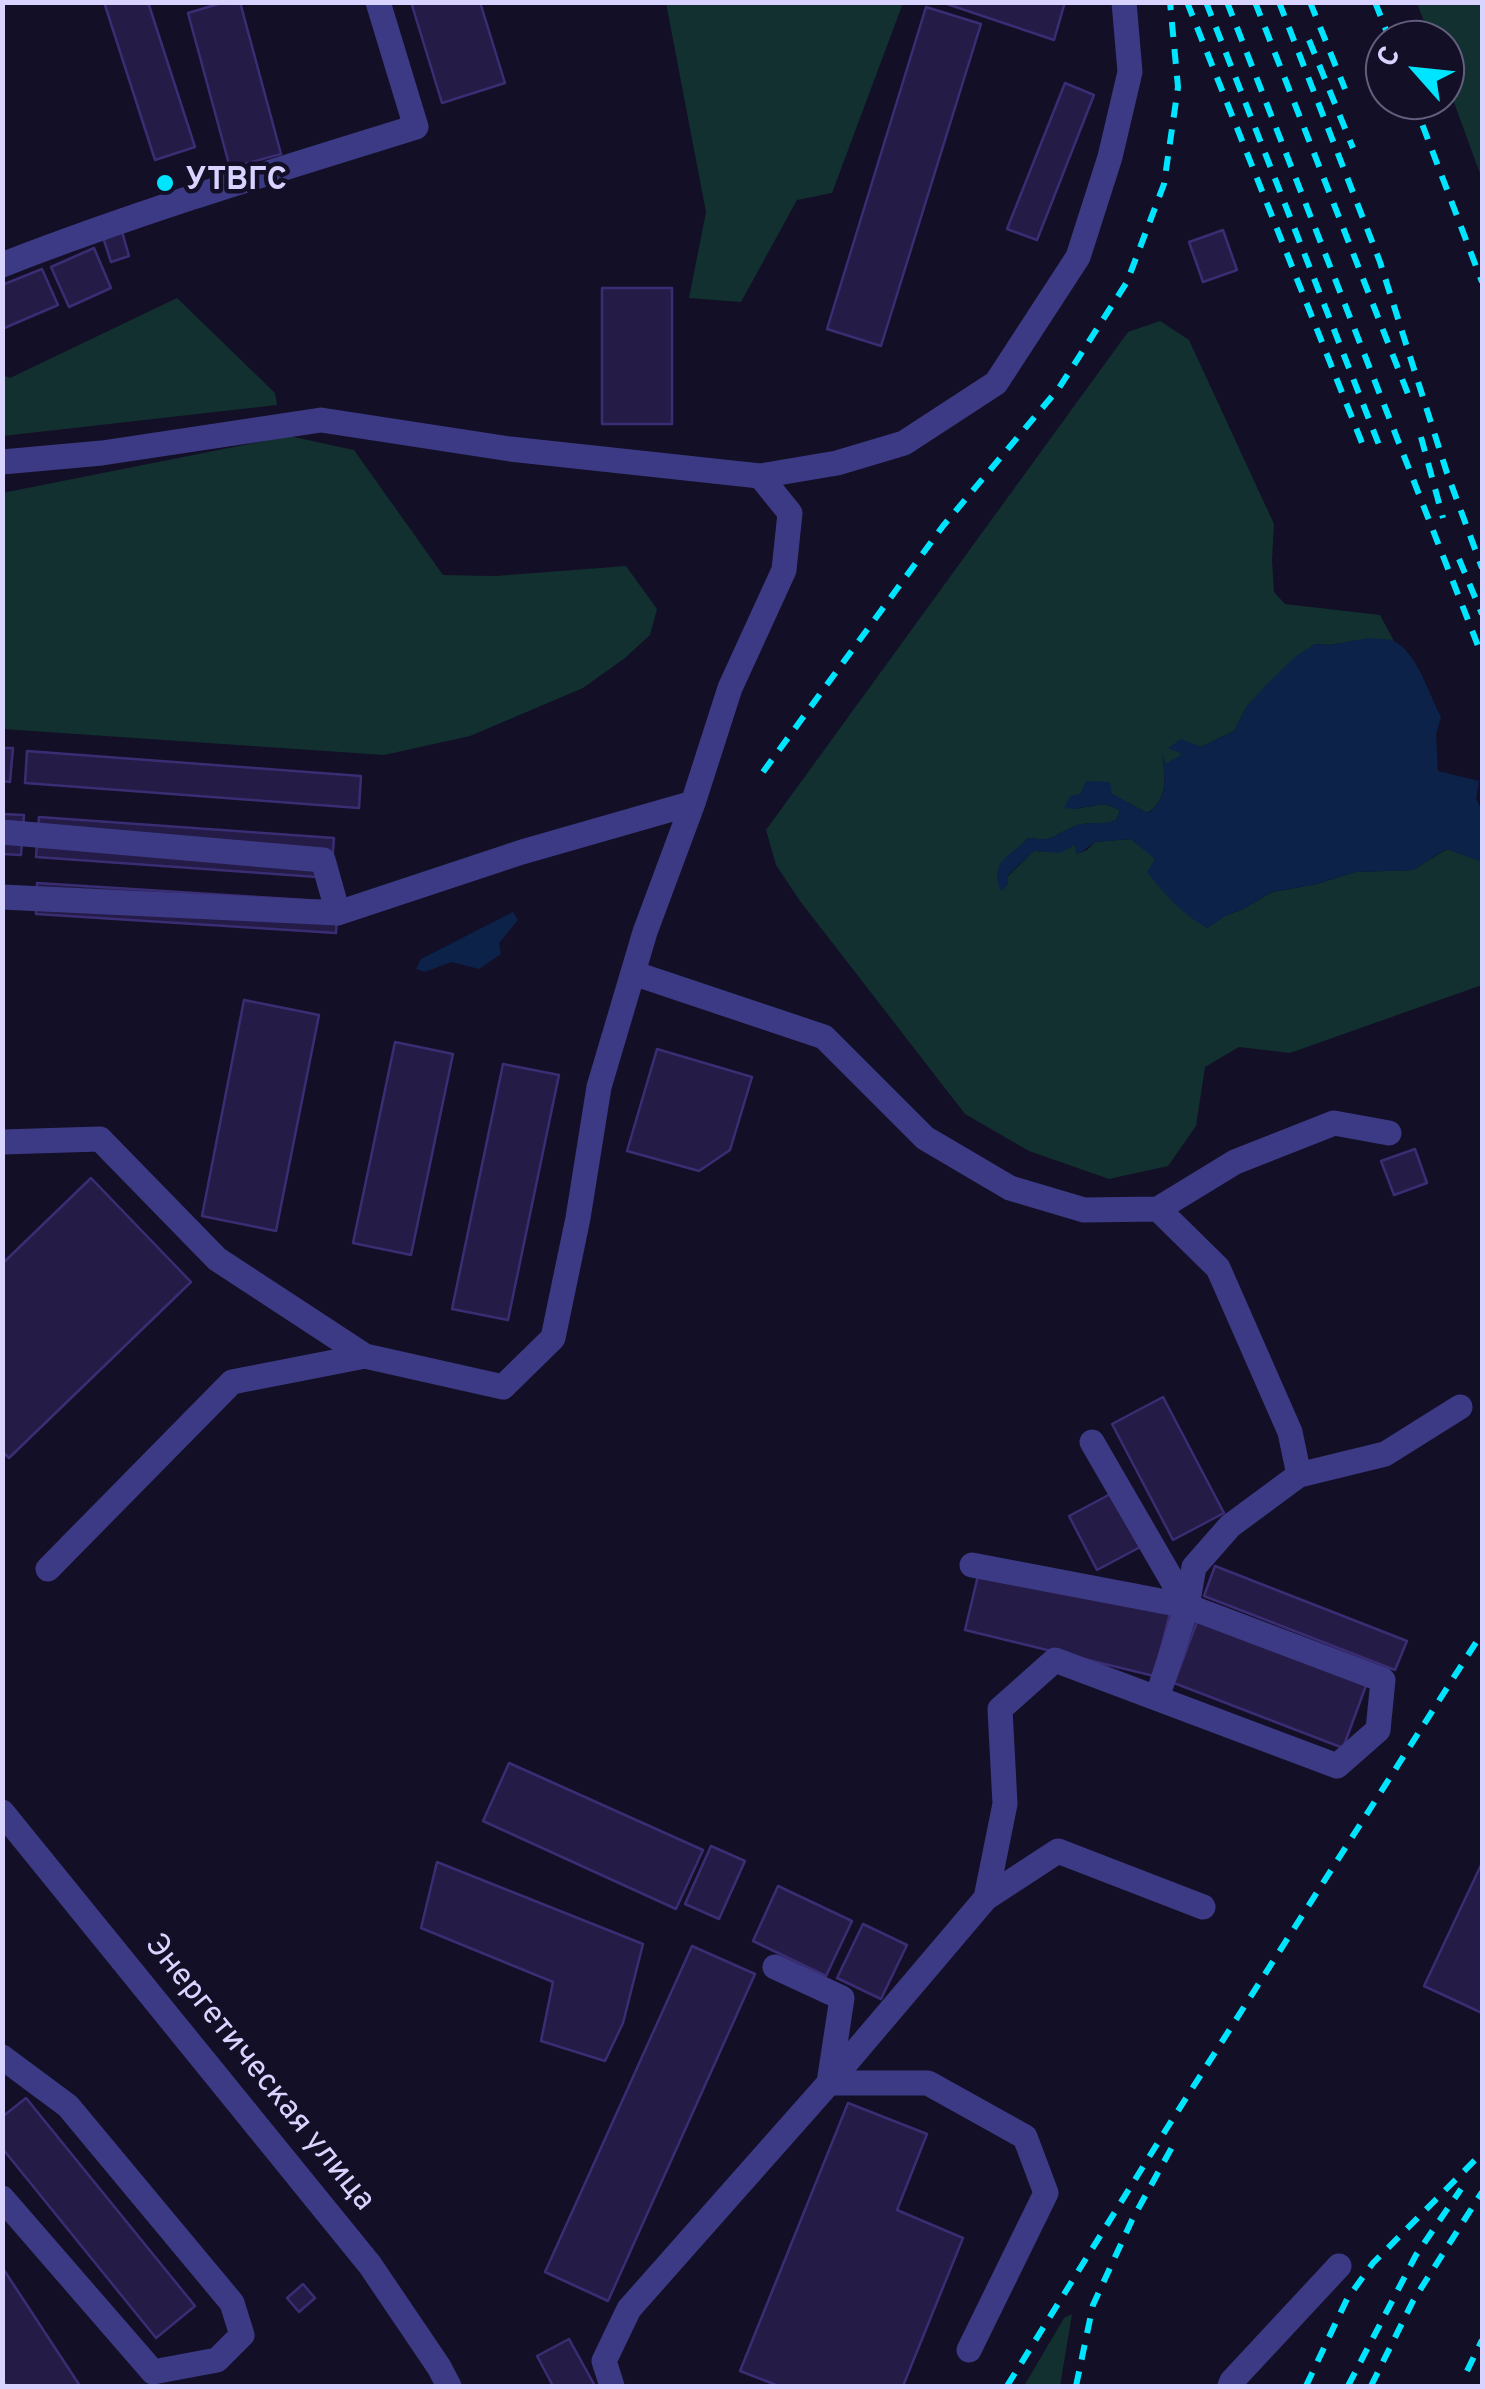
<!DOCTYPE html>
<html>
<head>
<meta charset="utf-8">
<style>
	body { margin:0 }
	#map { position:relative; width:1485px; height:2389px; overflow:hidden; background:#130f26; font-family:Overpass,sans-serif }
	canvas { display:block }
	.frame { position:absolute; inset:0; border:5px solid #d9d4ff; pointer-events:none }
	.north { position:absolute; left:1365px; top:20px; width:100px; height:100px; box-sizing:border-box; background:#130f26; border:2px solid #625e7d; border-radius:50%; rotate:297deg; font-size:28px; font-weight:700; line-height:40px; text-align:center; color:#d9d4ff }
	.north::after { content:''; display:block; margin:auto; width:35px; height:45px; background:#00e5ff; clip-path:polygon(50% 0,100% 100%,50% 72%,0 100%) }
</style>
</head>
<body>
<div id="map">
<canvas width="1485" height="2389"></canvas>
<div class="frame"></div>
<div class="north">С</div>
</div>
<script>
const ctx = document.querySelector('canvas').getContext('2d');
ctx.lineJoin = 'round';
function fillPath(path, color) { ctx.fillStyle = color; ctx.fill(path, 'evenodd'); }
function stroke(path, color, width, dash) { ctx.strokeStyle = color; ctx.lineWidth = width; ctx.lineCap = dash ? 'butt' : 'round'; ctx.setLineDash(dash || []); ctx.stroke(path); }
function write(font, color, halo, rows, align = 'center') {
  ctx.font = font + ' Overpass,sans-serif'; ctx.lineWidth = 9; ctx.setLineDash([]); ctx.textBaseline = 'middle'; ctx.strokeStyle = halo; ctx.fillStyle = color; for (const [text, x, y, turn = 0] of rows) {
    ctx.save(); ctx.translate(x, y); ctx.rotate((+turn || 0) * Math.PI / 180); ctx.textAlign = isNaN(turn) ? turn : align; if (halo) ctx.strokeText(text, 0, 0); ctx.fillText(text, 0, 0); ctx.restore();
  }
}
const green = new Path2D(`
	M666 3H903L832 193 797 200 741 302 689 298 706 212Z
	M1417 3H1482V179L1445 78V40H1431Z
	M177 298 275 393 277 405 3 436V375L10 378Z
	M1160 321 1189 340 1274 524 1272 560 1274 592 1285 604 1380 615 1394 641 1365 639 1330 645 1315 644 1247 706 1234 731 1201 747 1169 748 1183 754 1166 764 1163 761C1166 781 1166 802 1147 813L1112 794 1073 809 1105 804 1120 810 1116 820C1103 826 1089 820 1075 826 1052 835 1057 842 1028 838L1015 852 998 882 1001 890 1008 876 1034 851 1060 852 1075 844 1077 854 1087 850 1095 842 1131 839 1156 859 1207 928 1225 916 1245 908 1272 892 1317 884 1355 872 1413 870 1447 849 1478 860 1482 859V985L1290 1053 1239 1047 1205 1067 1196 1126 1168 1166 1109 1179 1029 1151 965 1114 800 901 776 865 766 830 1128 332Z
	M289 436 354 450 443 575 495 576 626 566 657 609 650 635 625 658 583 688 470 736 384 755 3 729 2 493Z
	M1072 2314 1060 2386H1024L1064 2318Z`);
const water = new Path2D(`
	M1368 638C1375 639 1387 638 1393 641 1417 651 1429 695 1441 717L1436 735 1438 771 1479 781 1476 799 1482 810V859L1478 860 1446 849 1413 870 1355 872 1317 884 1272 892 1245 908 1225 916 1207 928C1182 914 1165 895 1147 872L1155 859 1131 839 1095 842 1077 855 1075 845 1060 853 1034 851 1008 875V885L1001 891C988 860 1011 857 1028 838 1057 842 1052 835 1075 826 1089 820 1103 826 1116 820L1120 810 1105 804 1073 809 1064 808 1070 796 1080 794 1086 781 1110 782 1112 794 1148 813C1169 800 1165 775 1162 753L1166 764 1182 754 1168 748 1181 739 1201 747 1234 731 1247 706 1265 686 1295 657 1315 644 1330 645Z
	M513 912 518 920 499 943 501 954 479 969 451 962 425 972 416 969 421 959Z`);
const building = new Path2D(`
	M104 2H148L195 147 155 160Z
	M225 2H240L281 154 230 168 188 13Z
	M411 2H480L505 83 442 103Z
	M941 2H1065L1054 40Z
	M926 7 981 24 881 346 827 329Z
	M1065 83 1094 95 1037 240 1007 229Z
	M121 228 129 256 111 262 102 234Z
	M1223 230 1237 270 1203 282 1189 242Z
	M94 248 111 288 69 307 51 267Z
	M42 269 58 305 2 329V285Z
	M602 288H672V424H602Z
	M2 748H13L10 782 2 781Z
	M27 751 361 776 359 808 25 783Z
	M2 814 24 815 21 855 2 854Z
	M39 817 334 838 331 878 36 857Z
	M37 883 338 902 336 933 36 914Z
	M244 1000 319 1015 276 1231 202 1216Z
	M395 1042 453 1054 411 1255 353 1243Z
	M657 1049 752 1077 730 1150 699 1171 627 1151Z
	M503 1064 559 1075 508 1320 452 1309Z
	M1415 1149 1427 1183 1394 1195 1381 1161Z
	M91 1178 191 1282 9 1458 2 1451V1264Z
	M1163 1397 1224 1513 1173 1540 1112 1424Z
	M1118 1490 1146 1544 1097 1570 1069 1516Z
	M982 1559 1172 1605 1154 1676 965 1630Z
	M1215 1566 1407 1641 1395 1670 1204 1596Z
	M1198 1619 1367 1683 1343 1748 1174 1683Z
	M509 1763 703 1850 676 1909 483 1821Z
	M711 1846 745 1861 719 1919 685 1904Z
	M437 1862 643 1944 623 2023 605 2061 541 2041 553 1982 421 1928Z
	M1482 1863V2013L1424 1986Z
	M778 1886 852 1921 826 1976 753 1941Z
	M863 1924 907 1945 881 1999 837 1978Z
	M692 1946 755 1974 608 2301 545 2272Z
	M26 2098 195 2306 156 2338 2 2148V2117Z
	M848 2103 927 2134 897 2210 963 2238 903 2386H779L740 2371Z
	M2 2267 80 2386H7L2 2380Z
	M303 2284 315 2298 299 2312 287 2298Z
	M569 2339 595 2386H553L537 2356Z`);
const minor = new Path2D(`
	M2 265C138 212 277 170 416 127L378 2
	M2 462 102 453 321 420 510 449 760 476 837 463 904 443 996 383 1078 257 1110 157 1130 72 1124 2
	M2 832 323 860 338 913
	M2 897 338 913 522 852 693 803
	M633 973 824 1037 925 1138 1010 1188 1084 1210 1158 1209 1218 1268 1290 1432 1299 1475
	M2 1142 100 1139 217 1259 365 1356
	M1158 1209 1235 1162 1334 1123 1389 1133
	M1092 1442 1187 1606
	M972 1565 1187 1606 1383 1680 1378 1730 1337 1766 1055 1660 1000 1709 1005 1804 986 1898
	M48 1569 232 1382 365 1356 503 1387 553 1338 578 1218 599 1087 645 932 693 803 730 688 784 570 790 513 760 476
	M1157 1698 1187 1606 1194 1567 1230 1526 1299 1475 1385 1454 1460 1407
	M2 1812 370 2265 439 2367 449 2386
	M775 1967 842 1998 829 2083
	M2 2057 68 2106 232 2303 242 2335 217 2360 153 2372 2 2198
	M829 2083H928L1025 2137 1046 2193 969 2350
	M612 2386 604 2361 629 2309 829 2083 986 1898 1058 1851 1203 1907
	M1230 2386 1232 2381 1339 2266`);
const rail = new Path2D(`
	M1187 2 1366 453
	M1206 2 1381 450
	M1227 2 1482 656
	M1255 2 1408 394
	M1279 2 1380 262 1447 473 1482 568
	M1310 2 1345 89
	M1375 2 1390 40
	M1309 40 1353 148
	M1413 100 1482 282
	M1421 437 1443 518
	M1459 559 1482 614
	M763 772 943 526 1059 388 1127 282 1164 184 1178 87 1170 2
	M1467 2371 1482 2340
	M1007 2386 1167 2128 1482 1633
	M1076 2386 1093 2305 1132 2220 1177 2138
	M1306 2386 1347 2299 1373 2263 1482 2153
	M1348 2386 1416 2255 1461 2189
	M1371 2386 1413 2301 1482 2192`);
const markers = [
	[165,183,10,"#00e5ff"]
];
const poiNames = [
	["УТВГС",185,183]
];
const streetNames = [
	["Энергетическая улица",258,2074,51]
];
fillPath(green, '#12302f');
fillPath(water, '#0c2248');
fillPath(building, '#241b47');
stroke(building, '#3b2d73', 2.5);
stroke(minor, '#3d3a85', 25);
stroke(rail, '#00e5ff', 6, [15, 12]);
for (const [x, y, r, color] of markers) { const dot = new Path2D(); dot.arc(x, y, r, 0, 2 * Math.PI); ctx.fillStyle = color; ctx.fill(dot); stroke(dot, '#130f26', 4); }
write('bold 32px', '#d9d4ff', '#130f26', poiNames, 'left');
write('32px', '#d9d4ff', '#130f26', streetNames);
</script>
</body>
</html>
